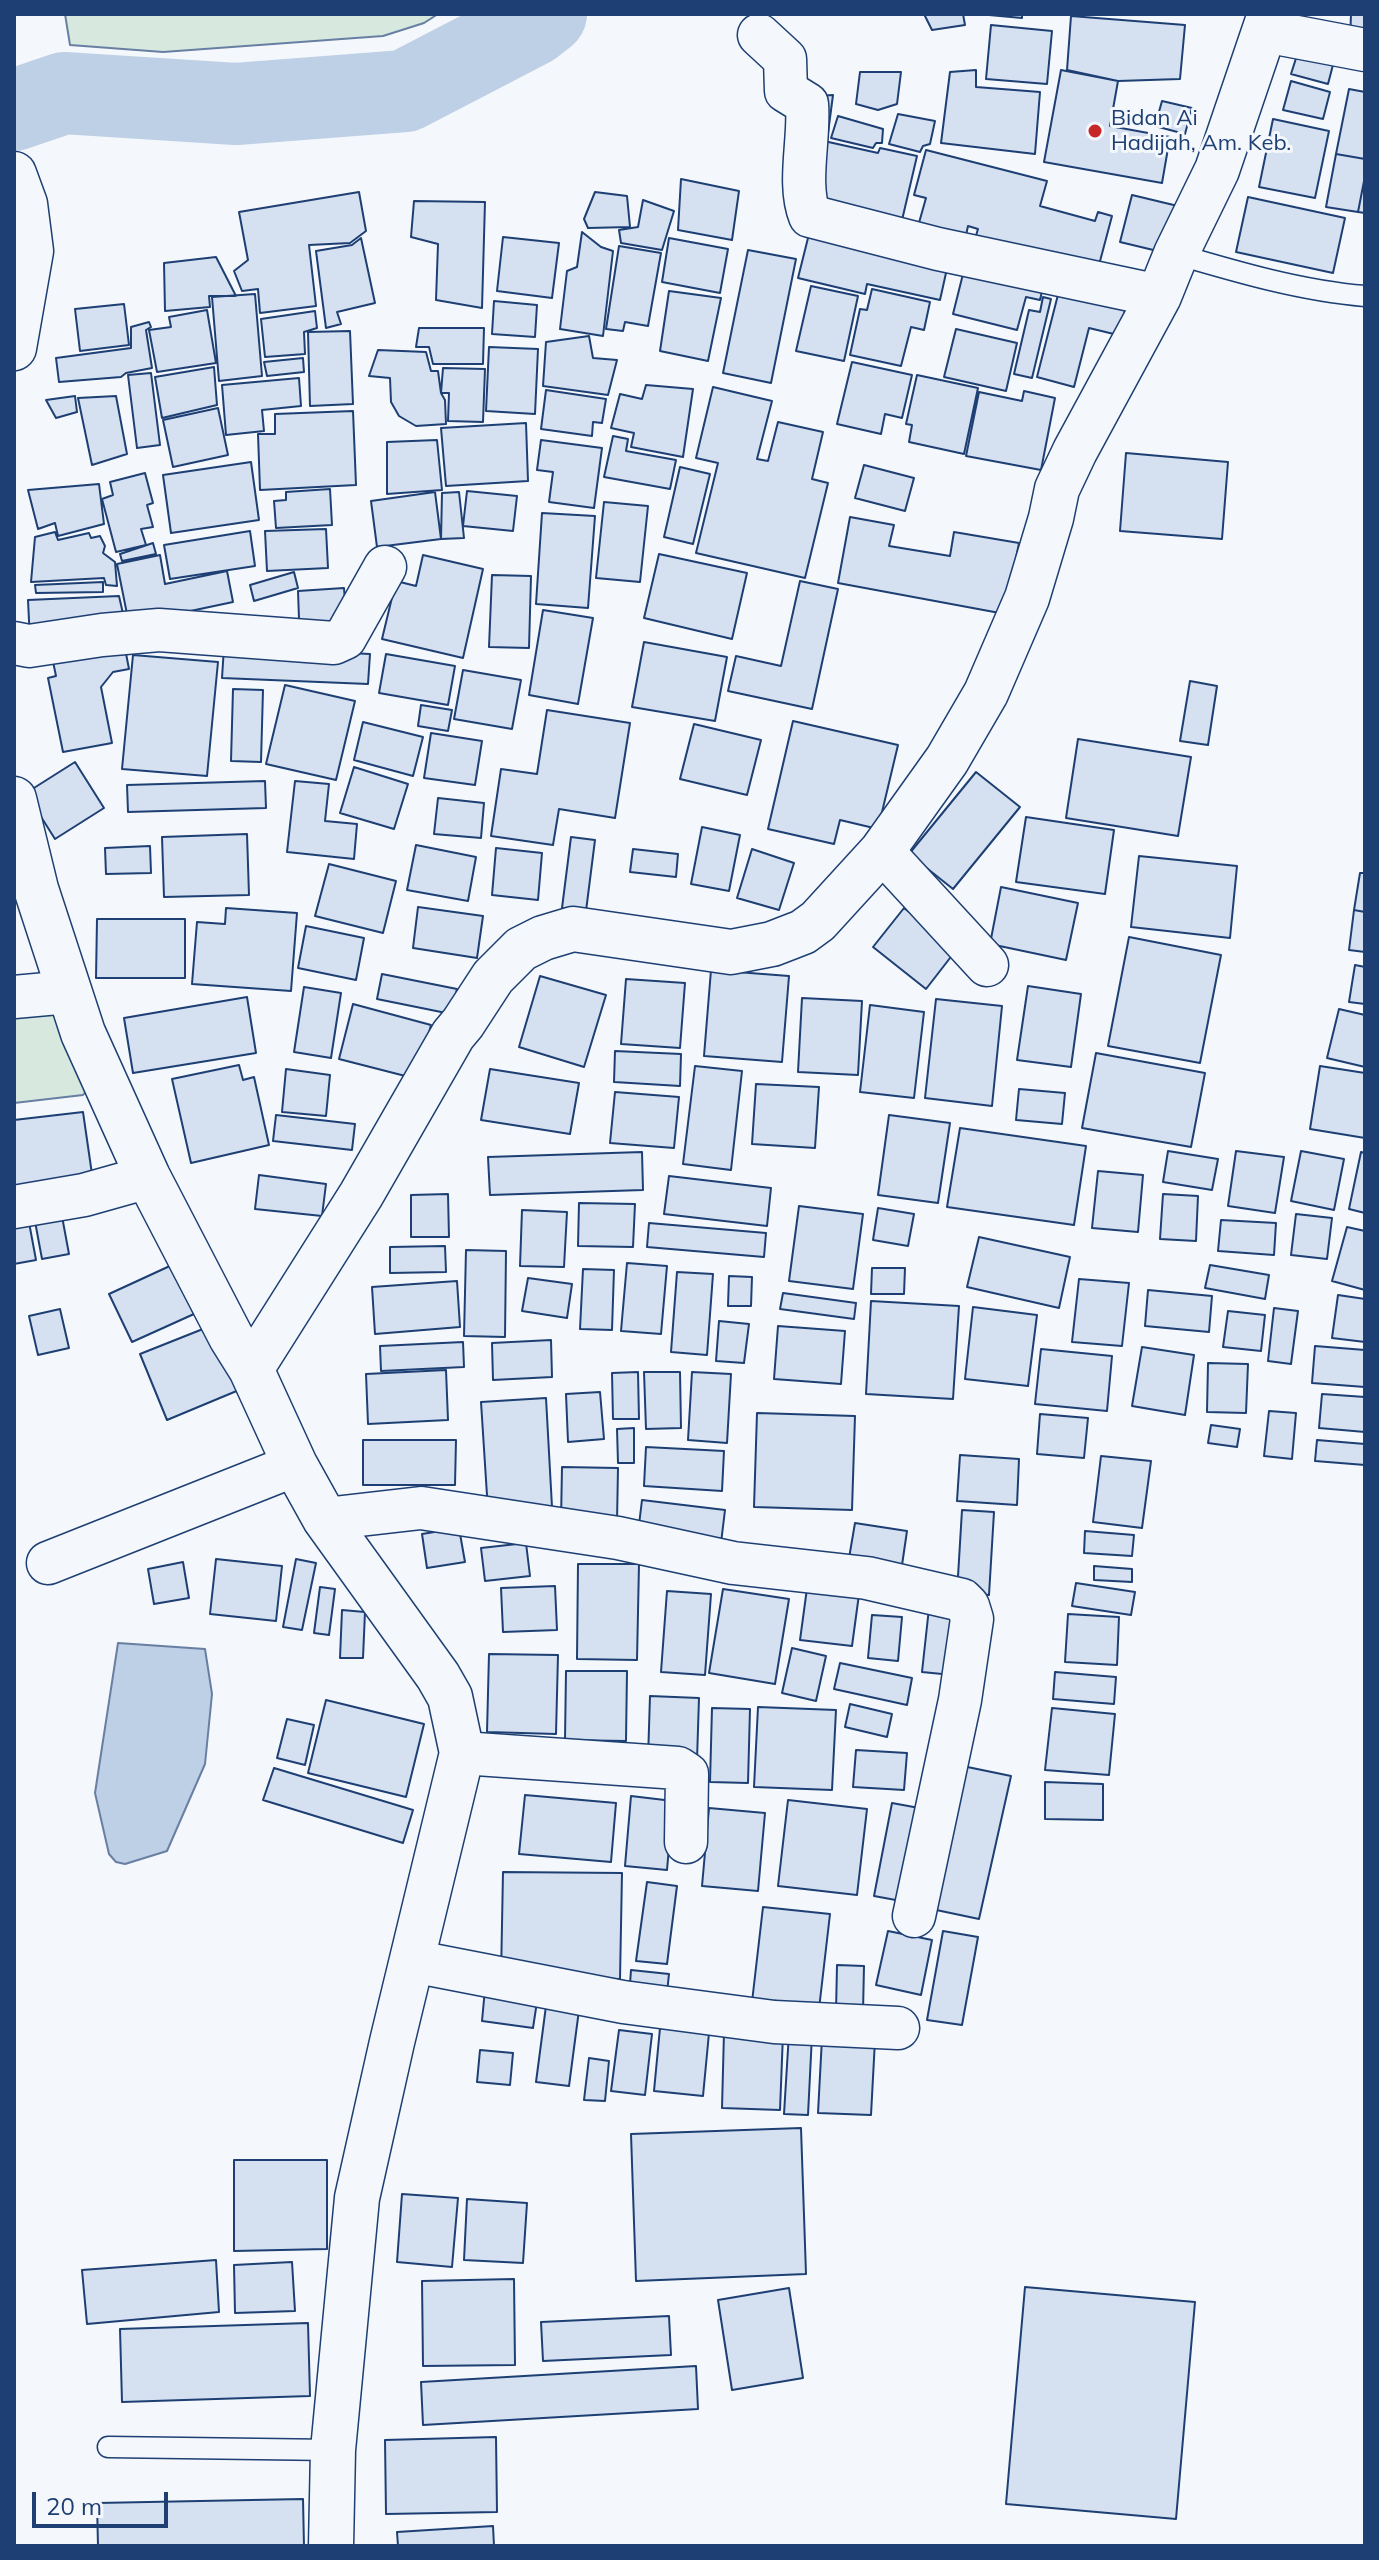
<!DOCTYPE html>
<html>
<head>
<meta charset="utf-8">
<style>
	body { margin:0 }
	#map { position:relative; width:1379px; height:2560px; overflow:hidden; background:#f4f7fb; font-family:Mulish,sans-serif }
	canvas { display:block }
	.frame { position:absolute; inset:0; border:16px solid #1d3f73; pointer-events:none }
	.scale { position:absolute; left:32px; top:2492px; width:136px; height:36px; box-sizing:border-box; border:4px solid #1d3f73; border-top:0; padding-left:10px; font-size:24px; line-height:28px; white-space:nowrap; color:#1d3f73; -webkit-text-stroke:6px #f4f7fb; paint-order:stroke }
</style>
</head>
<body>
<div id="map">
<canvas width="1379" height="2560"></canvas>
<div class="frame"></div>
<div class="scale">20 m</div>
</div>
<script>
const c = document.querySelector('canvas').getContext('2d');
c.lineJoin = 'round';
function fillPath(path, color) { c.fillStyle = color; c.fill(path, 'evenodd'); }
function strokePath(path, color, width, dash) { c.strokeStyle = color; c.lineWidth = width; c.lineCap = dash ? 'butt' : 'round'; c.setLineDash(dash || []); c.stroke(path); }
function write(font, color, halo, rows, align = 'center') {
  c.font = font + ' Mulish,sans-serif'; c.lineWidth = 6; c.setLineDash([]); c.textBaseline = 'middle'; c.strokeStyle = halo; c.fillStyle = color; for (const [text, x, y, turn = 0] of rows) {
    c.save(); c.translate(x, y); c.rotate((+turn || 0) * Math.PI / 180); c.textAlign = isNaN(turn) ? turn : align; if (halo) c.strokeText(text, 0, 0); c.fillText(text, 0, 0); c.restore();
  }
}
const green = new Path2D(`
	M65,14H438L424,23L383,36L163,52L70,45Z
	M57,1002L87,1090L83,1095L14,1103V1006Z`);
const water = new Path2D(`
	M118,1643L205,1649L212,1694L205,1764L167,1851L125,1864L116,1862L109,1854L95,1793Z`);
const river = new Path2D(`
	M14,110L64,93L236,104L405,91L532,25L546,14`);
const building = new Path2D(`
	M924,14H963L965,25L932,30Z
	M978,14H1022V18Z
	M1351,14H1365V41H1350Z
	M1071,16L1185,25L1180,79L1118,81L1067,70Z
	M991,25L1052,31L1047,84L986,79Z
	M1298,52L1334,61L1328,84L1291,74Z
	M976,70V87L1040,92L1035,154L941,143L950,72Z
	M1061,70L1118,81L1110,126L1170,137L1162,183L1044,162Z
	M860,72H901L897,104L878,110L856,104Z
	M1291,81L1330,92L1323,119L1283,110Z
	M1349,89L1365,92V159L1336,154Z
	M833,95L828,133L821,139L817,96Z
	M1162,101L1192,108L1185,134L1155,126Z
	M898,114L935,121L930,144L923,146L920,152L889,144Z
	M838,116L883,129L882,143H876L873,148L831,138Z
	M1273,119L1329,131L1315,198L1259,187Z
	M824,141L878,153L880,148L917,156L899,233L810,204Z
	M926,150L1047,181L1040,206L1095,221L1098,212L1112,216L1099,265L971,252L978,229L968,226L963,249L915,237L926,198L914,195Z
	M1336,154L1365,159V176L1358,212L1326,207Z
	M1365,176V213L1358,212Z
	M681,179L739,191L732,240L678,230Z
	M359,192L366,231L350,243L309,245L316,306L260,313L258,289L242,291L234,271L248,260L239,212Z
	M595,192L627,196L630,227L588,228L584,219Z
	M1132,195L1182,207L1170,254L1120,242Z
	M1248,197L1345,218L1333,273L1236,252Z
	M643,200L674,211L662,250L621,243L619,230L638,227Z
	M414,201L485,202L482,308L436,300L438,244L411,237Z
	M811,226L950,255L940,300L867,284L865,294L798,278Z
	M582,232L601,247L613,251L603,336L560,329L567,271L577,267Z
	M503,237L559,243L552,298L497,291Z
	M361,238L375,303L337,312L341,324L326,328L316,251L352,245Z
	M669,238L728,249L720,293L662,282Z
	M619,246L661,253L648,326L625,322L623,331L606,329Z
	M748,250L796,259L771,383L723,373Z
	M216,257L236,296H209L210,307L165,311L164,263Z
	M963,274L1045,278L1040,300L1026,297L1017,330L953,314Z
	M1062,279L1129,296L1118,335L1089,328L1074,387L1037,377Z
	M811,286L858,296L844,361L796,351Z
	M872,289L930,302L924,330L911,327L901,366L850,355L860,309L867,310Z
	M669,291L721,298L708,361L660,351Z
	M255,294L262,376L219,381L212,297Z
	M1043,297L1051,299L1032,378L1014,374L1029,310L1040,312Z
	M494,301L537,305L535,337L492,334Z
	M124,304L129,345L80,351L75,309Z
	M207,310L216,363L157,372L149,330L171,327L169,317Z
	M315,311L317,328L304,332L305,354L265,357L261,319Z
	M149,322L151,327L146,330L152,368L126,373L121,377L59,382L56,358L131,348V327Z
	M419,328H484L483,364H433L429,347H416Z
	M956,329L1017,343L1006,391L944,377Z
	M350,331L353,404L310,406L308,332Z
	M589,336L593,358L617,360L608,395L543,386L546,342Z
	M489,347L538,349L535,414L486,411Z
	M378,350L426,352L431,371H438L441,393L445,400L446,424L416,426L399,416L391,402L390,378L369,376Z
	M303,358L304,372L267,376L264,362Z
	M852,362L912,375L902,418L885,414L881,434L837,424Z
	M214,367L217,405L162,418L155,377Z
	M443,368L485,369L483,422L448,421L449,393H441Z
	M151,373L160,445L137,448L128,375Z
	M917,375L978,388L964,454L909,442L912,425L906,424Z
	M299,378L301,406L262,410L264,431L226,435L222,385Z
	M646,385L693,389L683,457L631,447L634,433L611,428L620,394L642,399Z
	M713,387L772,401L757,459L768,461L778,422L823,432L812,479L828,483L805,578L696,553L718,463L696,458Z
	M546,390L606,399L602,423L593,422L592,436L541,429Z
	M1024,391L1055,398L1041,470L966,456L979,392L1022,401Z
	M75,396L77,412L56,418L46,400Z
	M116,396L127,454L92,465L78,398Z
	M218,408L228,455L173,467L163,420Z
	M353,411L356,485L260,490L258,434H275V414Z
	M526,423L528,481L446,486L441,428Z
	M613,436L628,439L626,451L676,460L670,489L604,477Z
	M437,440L442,490L387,494V442Z
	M541,440L602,448L594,508L549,502L553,472L537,470Z
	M1126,453L1228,462L1222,539L1120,531Z
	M251,462L259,520L171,533L163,475Z
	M864,465L914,478L905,511L855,498Z
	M680,467L710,474L693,544L664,537Z
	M145,473L153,503L147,505L153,527L141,529L146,545L116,552L102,499L113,495L110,482Z
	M99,484L104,524L58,536L55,523L38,529L28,490Z
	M330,489L332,525L276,528L274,501L286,500V492Z
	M467,491L517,496L513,531L463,526Z
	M435,492L441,539L377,547L371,501Z
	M459,492L464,538L441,539L442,493Z
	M604,502L648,506L640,582L596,578Z
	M542,513L595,516L588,608L536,604Z
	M850,517L894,525L889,546L950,556L954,532L1019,543L1005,614L838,583Z
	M326,529L328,568L267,571L265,531Z
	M250,531L255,566L170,579L164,545Z
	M55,532L58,540L89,533L91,538L100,536L105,546L103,553L115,562L117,586L106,585L104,578L31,582L35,537Z
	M153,543L156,554L122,561L120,554Z
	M659,554L747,573L732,639L644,618Z
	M160,555L165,584L227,571L233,602L129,624L117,564Z
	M423,555L483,569L463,658L382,639L396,581L416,586Z
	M294,572L298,588L254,601L250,585Z
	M492,575L531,576L529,648L489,647Z
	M800,581L838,589L812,709L728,691L736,656L781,666Z
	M103,582V592L36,593L35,585Z
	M344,588L346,615L333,616L334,633L291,620L299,619L298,591Z
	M119,596L124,618L30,641L28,600Z
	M543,610L593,618L578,704L529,695Z
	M123,638L129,669L113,672L101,687L112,743L63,752L48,678L56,676L51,652Z
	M644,642L727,657L715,721L632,707Z
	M224,647L370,654L368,684L222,678Z
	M386,654L455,666L448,705L379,693Z
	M133,655L218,662L207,776L122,769Z
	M463,670L521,680L512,729L454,719Z
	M1190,681L1217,686L1208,745L1180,741Z
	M285,685L355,701L336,780L266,764Z
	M233,689L263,690L261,762L231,761Z
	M421,705L452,710L448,731L418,726Z
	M547,710L630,723L615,818L559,809L553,845L491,836L501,769L537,774Z
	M793,721L898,745L878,829L840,820L834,844L768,829Z
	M363,722L423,737L413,776L354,760Z
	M694,724L761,740L747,795L680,779Z
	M431,733L482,741L475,785L424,778Z
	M1078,739L1191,757L1178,836L1066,818Z
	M75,762L104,808L55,839L26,793Z
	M354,767L408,784L394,829L340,813Z
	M976,772L1020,807L953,889L909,854Z
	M265,781L266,808L128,812L127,785Z
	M295,781L329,784L325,821L357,824L354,859L287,852Z
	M438,798L484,803L481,838L434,834Z
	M1026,817L1114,830L1105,894L1016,882Z
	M702,827L740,835L729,891L691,884Z
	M247,834L249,895L164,897L162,837Z
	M571,837L595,840L586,911L562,908Z
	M416,845L476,857L468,901L407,890Z
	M150,846L151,873L106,874L105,848Z
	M496,848L542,853L538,900L492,895Z
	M633,849L678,854L676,877L630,872Z
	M752,849L794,863L779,910L737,898Z
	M1139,856L1237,866L1230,938L1131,927Z
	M329,864L396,881L383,933L315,916Z
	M1360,873H1365V912L1354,910Z
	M1001,887L1078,903L1066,960L990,944Z
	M418,907L483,916L477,958L413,948Z
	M226,908L297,913L291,991L192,984L197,922L225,924Z
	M904,908L957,949L926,989L873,947Z
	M1354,910L1365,912V952L1349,950Z
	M97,919H185V978H96Z
	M306,926L364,938L356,980L298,968Z
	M1129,937L1221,955L1200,1063L1108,1046Z
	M1355,965L1365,967V1004L1349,1002Z
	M711,970L789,976L782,1062L704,1056Z
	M382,974L457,989L451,1014L377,999Z
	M540,976L606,995L584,1067L519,1047Z
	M626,979L685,983L680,1048L621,1044Z
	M1028,986L1081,994L1071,1067L1017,1060Z
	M304,987L341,993L331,1058L294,1052Z
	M247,997L256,1053L133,1073L124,1018Z
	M802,998L862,1001L858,1075L798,1072Z
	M936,999L1002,1006L992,1106L925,1098Z
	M353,1004L431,1025L417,1079L339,1059Z
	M870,1005L924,1012L914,1098L860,1092Z
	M1339,1009L1365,1015V1067L1327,1058Z
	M615,1051L681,1054L680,1086L614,1082Z
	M1096,1053L1205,1073L1191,1147L1082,1128Z
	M239,1065L243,1080L254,1077L269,1145L191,1163L172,1079Z
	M695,1066L742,1071L731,1170L683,1164Z
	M1320,1066L1365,1073V1138L1310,1129Z
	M286,1069L330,1075L326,1116L282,1112Z
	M490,1069L579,1083L570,1134L481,1120Z
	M756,1084L819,1087L815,1148L752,1144Z
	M1019,1089L1065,1093L1062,1124L1016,1120Z
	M615,1092L679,1097L674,1148L610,1143Z
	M83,1112L94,1188L17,1199L14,1176V1120Z
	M276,1115L355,1124L352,1150L273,1141Z
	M889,1115L950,1123L938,1203L878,1195Z
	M960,1128L1086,1146L1074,1225L947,1207Z
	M1168,1151L1218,1159L1212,1190L1163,1182Z
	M1236,1151L1284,1157L1275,1213L1228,1206Z
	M1301,1151L1344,1159L1334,1210L1291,1201Z
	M642,1152L643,1190L490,1195L488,1157Z
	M1361,1152L1365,1153V1213L1349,1209Z
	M1098,1171L1143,1175L1138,1232L1092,1228Z
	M259,1175L326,1184L322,1216L255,1209Z
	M669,1176L771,1188L767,1226L664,1214Z
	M448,1194L449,1237H411V1195Z
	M1163,1194L1198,1196L1196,1241L1160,1239Z
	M579,1203L635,1204L633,1247L578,1246Z
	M799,1206L863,1214L853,1289L789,1281Z
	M878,1208L914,1214L908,1246L873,1240Z
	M522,1210L567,1212L564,1267L520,1266Z
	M61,1211L69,1254L42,1259L34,1216Z
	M1296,1214L1332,1218L1327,1259L1291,1255Z
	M28,1217L36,1260L14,1264V1219Z
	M1221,1220L1276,1223L1274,1255L1218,1251Z
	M649,1223L766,1233L764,1257L647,1247Z
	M1347,1227L1365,1231V1290L1332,1281Z
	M979,1237L1070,1257L1059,1308L967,1287Z
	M445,1246L446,1272L390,1273V1247Z
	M466,1250L506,1251L505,1337L464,1336Z
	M627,1263L667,1266L661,1334L621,1331Z
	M172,1265L194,1314L132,1342L109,1294Z
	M1210,1265L1269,1275L1265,1299L1205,1288Z
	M872,1268H905L904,1294H871Z
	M583,1269L614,1270L612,1330L580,1329Z
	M677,1272L713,1274L707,1355L671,1352Z
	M729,1276L752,1277L751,1306H728Z
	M528,1278L572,1284L567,1318L522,1311Z
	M1079,1279L1129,1283L1122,1346L1072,1342Z
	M457,1281L460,1327L375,1334L372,1287Z
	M1148,1290L1212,1296L1209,1332L1145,1326Z
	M783,1293L856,1303L854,1319L780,1309Z
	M1338,1295L1365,1299V1342L1332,1338Z
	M871,1301L959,1306L953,1399L866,1394Z
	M973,1307L1037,1315L1028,1386L965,1379Z
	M1274,1308L1298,1311L1291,1364L1268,1361Z
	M60,1309L69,1348L38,1355L29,1316Z
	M1228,1311L1265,1315L1261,1351L1223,1347Z
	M719,1321L749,1324L744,1363L716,1361Z
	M213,1325L239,1390L167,1420L140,1354Z
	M778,1326L845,1331L841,1384L774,1379Z
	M551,1340L552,1377L493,1380L492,1343Z
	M463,1342L464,1367L381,1371L380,1346Z
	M1315,1346L1365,1350V1387L1312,1383Z
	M1142,1347L1194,1355L1185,1415L1132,1406Z
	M1041,1349L1112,1356L1107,1411L1035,1404Z
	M1208,1363L1248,1364L1246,1413L1207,1412Z
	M446,1370L448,1420L368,1424L366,1374Z
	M638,1372L639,1419H613L612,1373Z
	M644,1372H680L681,1428L646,1429Z
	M692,1372L731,1374L727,1443L688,1440Z
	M600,1392L604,1439L568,1442L566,1394Z
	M1322,1394L1365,1397V1432L1319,1428Z
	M546,1398L552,1507L488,1511L481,1402Z
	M1269,1411L1296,1413L1292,1459L1264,1456Z
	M757,1413L855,1416L852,1510L754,1507Z
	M1040,1414L1088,1418L1084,1458L1037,1454Z
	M1211,1425L1240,1429L1237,1447L1208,1443Z
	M634,1428V1463H618L617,1429Z
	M363,1440H456L455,1485H363Z
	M1317,1440L1365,1444V1465L1315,1461Z
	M646,1447L724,1451L722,1491L644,1486Z
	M960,1455L1019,1459L1017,1505L957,1501Z
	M1101,1456L1151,1461L1142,1528L1093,1522Z
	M562,1467L618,1468L617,1522L561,1521Z
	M642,1500L725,1510L721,1543L638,1533Z
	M962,1510L994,1512L989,1595L957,1593Z
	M855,1523L907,1531L901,1572L848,1564Z
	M459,1528L465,1562L427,1568L422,1534Z
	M1085,1531L1134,1535L1132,1556L1084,1553Z
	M526,1543L530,1576L485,1581L481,1548Z
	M216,1559L282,1566L276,1621L210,1614Z
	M296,1559L316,1563L302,1630L283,1627Z
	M183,1562L189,1598L154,1604L148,1569Z
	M578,1564H639L637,1660L577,1659Z
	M1094,1566L1132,1569V1582L1094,1580Z
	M808,1581L860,1587L852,1646L800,1640Z
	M1076,1583L1135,1592L1131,1615L1072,1606Z
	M555,1586L557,1630L503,1632L501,1588Z
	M320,1587L335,1589L329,1635L314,1633Z
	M723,1589L789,1599L775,1684L709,1673Z
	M667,1591L711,1594L705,1675L661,1672Z
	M929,1608L958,1611L952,1675L922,1672Z
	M342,1610L365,1612L363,1658H340Z
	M1068,1614L1119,1617L1117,1665L1065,1662Z
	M872,1615L902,1617L898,1661L868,1658Z
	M792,1648L826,1656L816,1701L782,1693Z
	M489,1654L558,1655L556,1734L487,1732Z
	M840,1663L912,1678L907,1705L834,1689Z
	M566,1671H627L626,1741L565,1740Z
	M1055,1672L1116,1677L1114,1704L1053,1699Z
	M650,1696L699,1698L697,1760L648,1759Z
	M326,1700L424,1724L406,1797L308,1773Z
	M850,1704L892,1714L887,1737L845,1727Z
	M758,1707L836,1710L832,1790L754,1787Z
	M712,1708L750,1709L748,1783L710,1782Z
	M1052,1708L1115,1714L1109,1775L1045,1770Z
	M287,1719L314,1725L305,1765L277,1758Z
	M856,1750L907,1753L904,1790L853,1787Z
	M953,1764L1011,1776L979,1919L922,1907Z
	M274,1768L413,1810L403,1843L263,1800Z
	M1045,1782L1103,1784V1820L1045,1819Z
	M525,1795L616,1803L611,1862L519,1854Z
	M631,1796L673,1801L667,1870L625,1866Z
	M788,1800L867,1809L857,1895L778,1886Z
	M892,1803L930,1810L912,1903L874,1896Z
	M709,1808L765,1813L758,1891L702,1886Z
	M503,1872L622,1873L620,1979L501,1977Z
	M647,1882L677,1886L667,1964L636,1961Z
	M763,1907L830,1914L819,2009L752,2002Z
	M888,1931L932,1940L921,1995L876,1985Z
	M943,1931L978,1937L962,2025L927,2020Z
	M837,1965L864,1966L863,2012H836Z
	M631,1970L669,1974L666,2002L629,1998Z
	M485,1989L538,1995L533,2028L482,2021Z
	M546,2006L579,2010L569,2086L536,2082Z
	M660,2028L709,2033L703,2096L654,2091Z
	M619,2030L652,2034L645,2095L611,2091Z
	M724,2032L783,2034L780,2110L722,2108Z
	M789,2033L812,2035L808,2115L784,2114Z
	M822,2038L875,2040L871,2115L818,2113Z
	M480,2050L513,2053L510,2085L477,2082Z
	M589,2058L609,2061L605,2101L584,2100Z
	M801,2128L806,2274L636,2281L631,2134Z
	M234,2160H327V2249L234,2251Z
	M402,2194L458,2198L452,2267L397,2262Z
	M467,2199L527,2203L523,2263L464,2260Z
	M216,2260L219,2312L87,2324L82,2270Z
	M292,2262L295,2311L235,2313L234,2265Z
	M514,2279L515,2365L423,2366L422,2281Z
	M1025,2287L1195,2302L1176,2519L1006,2504Z
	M789,2288L803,2378L732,2390L718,2300Z
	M669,2316L671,2355L543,2361L541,2322Z
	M308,2323L310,2396L122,2402L120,2329Z
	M696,2366L698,2409L423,2425L421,2382Z
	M496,2437L497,2512L386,2514L385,2440Z
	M303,2499L304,2546H98L97,2503Z
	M493,2526L494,2546H398L397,2532Z`);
const lane = new Path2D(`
	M1176,254C1237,272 1302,291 1365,296
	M108,2447L333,2450`);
const street = new Path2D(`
	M1265,31L1365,50
	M759,35L785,59L786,91L807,104C810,139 797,184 810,216L938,249L1159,296
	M14,643L29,646L102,635L159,630L334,643L345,638L385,567
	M882,851L987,965
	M14,997L69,992
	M14,1207L84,1195L148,1177
	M325,1519L421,1508L618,1538L733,1563L867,1578L962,1600L968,1606L972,1619L960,1700L914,1916
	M48,1563L295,1465
	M462,1753L678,1768L687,1774L686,1842
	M412,1961L623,2002L774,2022L898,2028`);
const secondary = new Path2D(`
	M14,174L25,204L31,251L14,348
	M14,799L36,889L83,1033L148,1177L231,1337L251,1369L295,1465L325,1519L438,1676L450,1697L462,1753L392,2042L357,2198L333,2450L331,2546
	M251,1369L361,1195L453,1035L463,1023L493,977L521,949L543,938L573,929L731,952L772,944L803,932L818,921L882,851L947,760L986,693L1027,598L1051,518L1057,489L1075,451L1159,296L1176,254L1217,170L1270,14`);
const markers = [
	[1095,131,8,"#c62828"]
];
const poiNames = [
	["Bidan Ai",1111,118],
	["Hadijah, Am. Keb.",1111,143]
];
fillPath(green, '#d7e8df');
strokePath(green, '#687fa3', 2);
fillPath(water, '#bed0e5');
strokePath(water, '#687fa3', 2);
strokePath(river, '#bed0e5', 82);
fillPath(building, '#d5e0f0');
strokePath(building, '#1d3f73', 2);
strokePath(lane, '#1d3f73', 23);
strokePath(street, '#1d3f73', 45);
strokePath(secondary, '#1d3f73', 47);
strokePath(lane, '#f4f7fb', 20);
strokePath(street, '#f4f7fb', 42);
strokePath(secondary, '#f4f7fb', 44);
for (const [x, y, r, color] of markers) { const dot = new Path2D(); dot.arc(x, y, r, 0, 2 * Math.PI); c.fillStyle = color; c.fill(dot); strokePath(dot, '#f4f7fb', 3); }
write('22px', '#1d3f73', '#f4f7fb', poiNames, 'left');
</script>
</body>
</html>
